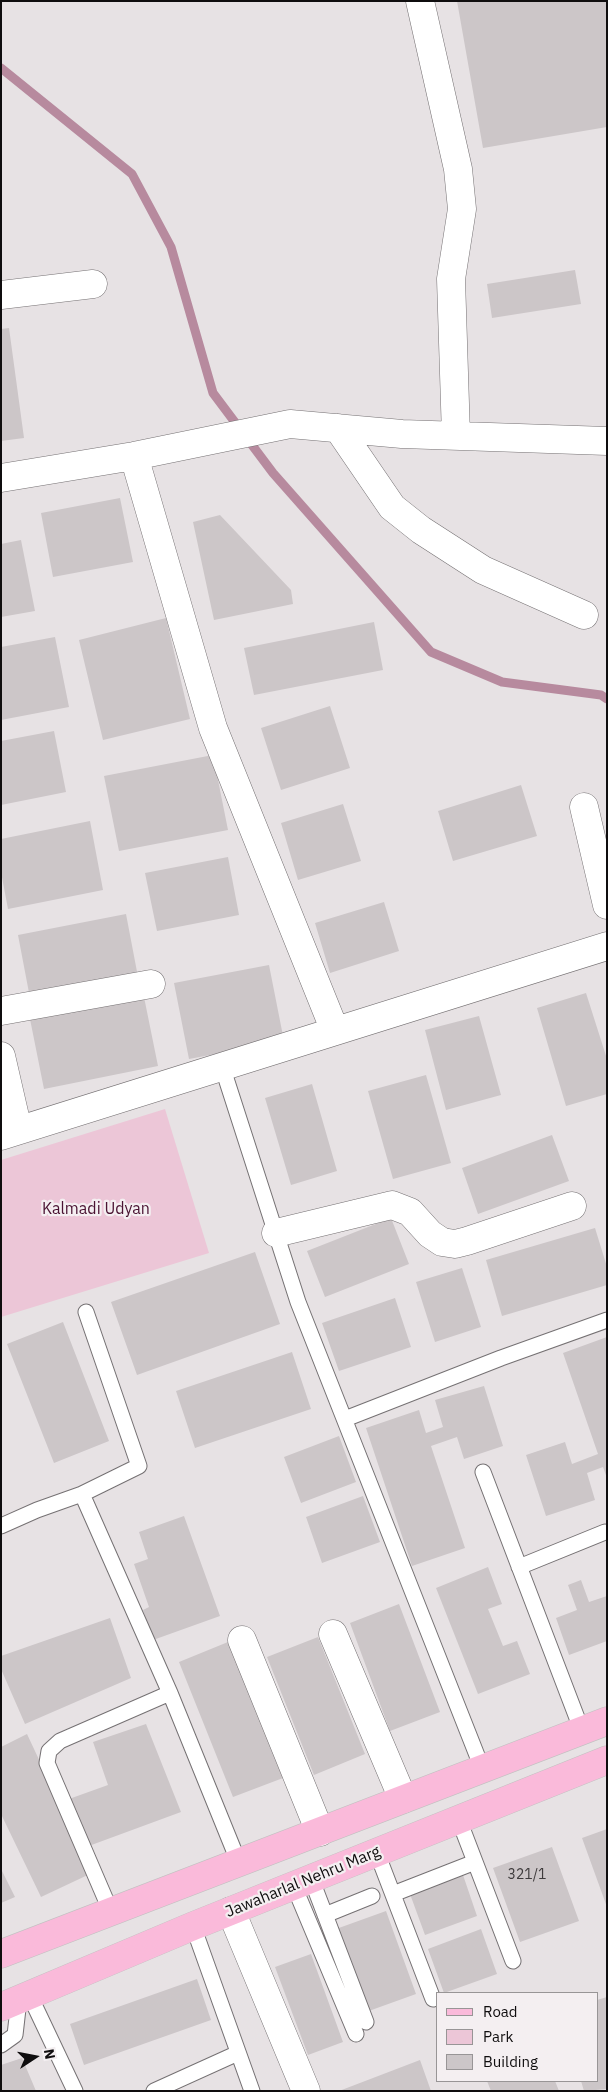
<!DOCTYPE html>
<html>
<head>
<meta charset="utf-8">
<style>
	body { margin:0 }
	#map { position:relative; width:608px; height:2092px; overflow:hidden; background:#e7e2e4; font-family:"IBM Plex Sans",sans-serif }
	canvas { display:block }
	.frame { position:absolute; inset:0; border:2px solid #0f0d0e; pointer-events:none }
	.legend { position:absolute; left:436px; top:1992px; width:162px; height:90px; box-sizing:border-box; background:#f4eff1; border:1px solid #989596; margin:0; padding:6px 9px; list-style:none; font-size:15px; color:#0f0d0e }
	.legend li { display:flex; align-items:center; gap:10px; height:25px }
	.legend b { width:25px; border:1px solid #989596 }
	.north { position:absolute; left:10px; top:2032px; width:50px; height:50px; -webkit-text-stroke:4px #f4eff1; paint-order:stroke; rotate:79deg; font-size:14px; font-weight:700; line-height:20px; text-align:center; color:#0f0d0e }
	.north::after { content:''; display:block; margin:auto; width:18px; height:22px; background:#0f0d0e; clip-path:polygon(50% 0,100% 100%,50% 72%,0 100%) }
</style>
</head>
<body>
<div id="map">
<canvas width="608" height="2092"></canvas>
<div class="frame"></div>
<ul class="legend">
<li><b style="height:6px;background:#fabada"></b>Road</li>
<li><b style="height:14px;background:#ecc6d7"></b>Park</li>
<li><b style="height:14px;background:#ccc6c8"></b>Building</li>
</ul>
<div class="north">N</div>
</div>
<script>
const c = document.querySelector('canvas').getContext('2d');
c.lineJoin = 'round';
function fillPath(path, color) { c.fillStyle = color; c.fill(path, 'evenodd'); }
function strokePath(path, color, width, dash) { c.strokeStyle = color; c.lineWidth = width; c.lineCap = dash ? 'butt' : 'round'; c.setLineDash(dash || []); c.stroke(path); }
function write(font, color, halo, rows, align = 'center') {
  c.font = font + ' "IBM Plex Sans",sans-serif'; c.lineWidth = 4.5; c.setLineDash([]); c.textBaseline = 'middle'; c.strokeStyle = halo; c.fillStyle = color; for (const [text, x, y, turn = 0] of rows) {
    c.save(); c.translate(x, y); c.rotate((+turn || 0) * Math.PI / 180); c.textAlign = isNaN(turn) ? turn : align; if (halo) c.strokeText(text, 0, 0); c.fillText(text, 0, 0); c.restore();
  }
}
const green = new Path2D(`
	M165,1109L209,1253L1,1317V1160Z`);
const stream = new Path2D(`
	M1,68L132,174L171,247L213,393L273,473L431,652L502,682L601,695L607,699`);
const building = new Path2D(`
	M457,1H607V127L483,148Z
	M575,270L581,304L492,318L487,284Z
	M9,328L24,438L1,441V329Z
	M120,498L133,562L53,577L41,513Z
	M220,515L291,590L293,604L214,620L193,522Z
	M21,540L35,611L1,617V544Z
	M166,618L190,719L103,740L79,640Z
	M374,622L383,670L254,695L244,648Z
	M55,637L69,707L1,720V647Z
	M330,706L350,768L281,790L261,728Z
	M54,731L66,792L1,805V741Z
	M213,755L228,830L119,851L104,776Z
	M521,785L537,836L453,861L438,811Z
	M343,804L361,861L298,880L281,823Z
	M90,821L103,890L8,909L1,872V839Z
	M228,857L239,915L157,931L145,873Z
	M384,902L399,951L330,973L315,923Z
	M126,914L138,977L30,998L18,935Z
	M269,965L284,1041L189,1059L174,983Z
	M586,993L607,1059V1094L566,1106L537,1008Z
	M144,997L158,1066L44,1089L30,1019Z
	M479,1016L501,1095L446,1110L425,1030Z
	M426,1075L451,1163L393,1179L368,1091Z
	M312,1084L337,1171L291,1185L265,1098Z
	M552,1135L569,1181L478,1214L462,1168Z
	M391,1218L409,1264L325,1297L307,1251Z
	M595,1228L607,1267V1285L502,1316L486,1260Z
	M255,1252L280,1324L137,1375L111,1302Z
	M462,1268L481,1327L435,1342L416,1282Z
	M395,1298L411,1347L339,1371L322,1323Z
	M63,1322L109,1441L54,1463L7,1344Z
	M607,1337V1478L603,1467L587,1473L595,1500L546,1516L526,1455L565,1442L572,1464L598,1454L563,1353Z
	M292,1352L311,1409L195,1448L176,1391Z
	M484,1386L503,1446L464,1459L457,1437L431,1446L465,1548L412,1566L366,1428L419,1410L426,1433L443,1427L435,1400Z
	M339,1436L356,1482L301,1503L284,1457Z
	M363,1496L380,1542L322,1563L306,1517Z
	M184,1516L220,1616L153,1640L143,1610L149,1607L134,1564L148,1559L139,1532Z
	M488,1567L502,1604L488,1609L503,1646L517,1641L530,1674L478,1694L436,1588Z
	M581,1580L589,1602L607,1596V1641L569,1655L556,1618L577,1610L568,1585Z
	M399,1604L440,1712L390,1731L350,1623Z
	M110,1618L131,1678L25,1724L1,1669V1656Z
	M318,1637L365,1754L314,1775L267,1657Z
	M228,1642L283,1778L233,1797L179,1662Z
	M146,1724L181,1812L86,1847L69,1799L108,1785L93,1742Z
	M27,1734L92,1873L41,1897L1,1814V1747Z
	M607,1829V1907L582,1838Z
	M552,1847L579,1921L520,1942L493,1868Z
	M1,1869L15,1897L1,1903Z
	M463,1875L477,1916L425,1935L410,1894Z
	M386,1911L416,1994L366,2012L336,1929Z
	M481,1929L497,1974L444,1993L428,1949Z
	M311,1954L343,2042L308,2055L275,1967Z
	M197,1979L211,2020L84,2065L70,2024Z
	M607,1997V2089L584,2091L581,2081H597V2000Z
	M22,2058L36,2091H1V2065Z
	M420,2060L431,2091H339Z
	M487,2081H555L559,2091H491Z`);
const lane = new Path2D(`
	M222,1066L298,1302L482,1768
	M345,1419L501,1358L607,1320
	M483,1472L582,1731
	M82,1494L139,1466L86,1312
	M1,1526L37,1510L82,1494L170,1693L239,1863
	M519,1567L605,1532
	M459,1820L513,1961
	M377,1853L433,1999
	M311,1878L366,2022
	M294,1886L356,2034
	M393,1894L475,1862
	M111,1912L47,1763L49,1751L60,1741L170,1693
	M325,1915L372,1896
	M193,1926L252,2091
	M30,1996L75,2091
	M1,2045L15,2035L19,2000
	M154,2091L238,2053`);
const street = new Path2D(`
	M420,1L458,169L462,209L451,279L456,436
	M1,295L93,284
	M338,428L392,507L421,530L483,570L584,615
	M134,456L213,728L335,1031
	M1,478L134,456L290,424L402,434L607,441
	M584,807L607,905
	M1,1011L151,984
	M1,1056L18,1130
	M1,1136L607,946
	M276,1233L392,1205L410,1212L430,1234L442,1242L455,1244L467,1241L572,1206
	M333,1634L403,1799
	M242,1640L320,1832
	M231,1911L306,2091`);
const primary = new Path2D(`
	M1,1954L607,1721
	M1,2007L193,1926L607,1760`);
const numberNames = [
	["321/1",527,1875]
];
const parkNames = [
	["Kalmadi Udyan",96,1209]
];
const streetNames = [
	["Jawaharlal Nehru Marg",303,1882,-22]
];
fillPath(green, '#ecc6d7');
strokePath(stream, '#b78a9e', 9);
fillPath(building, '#ccc6c8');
strokePath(lane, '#757173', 17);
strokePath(street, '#757173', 29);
strokePath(primary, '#c1c0c0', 29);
strokePath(lane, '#fff', 15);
strokePath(street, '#fff', 28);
strokePath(primary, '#fabada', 28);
write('14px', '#3e3b3c', null, numberNames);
write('16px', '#4a1332', '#f4eff1', parkNames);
write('16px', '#0f0d0e', '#f4eff1', streetNames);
</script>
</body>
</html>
